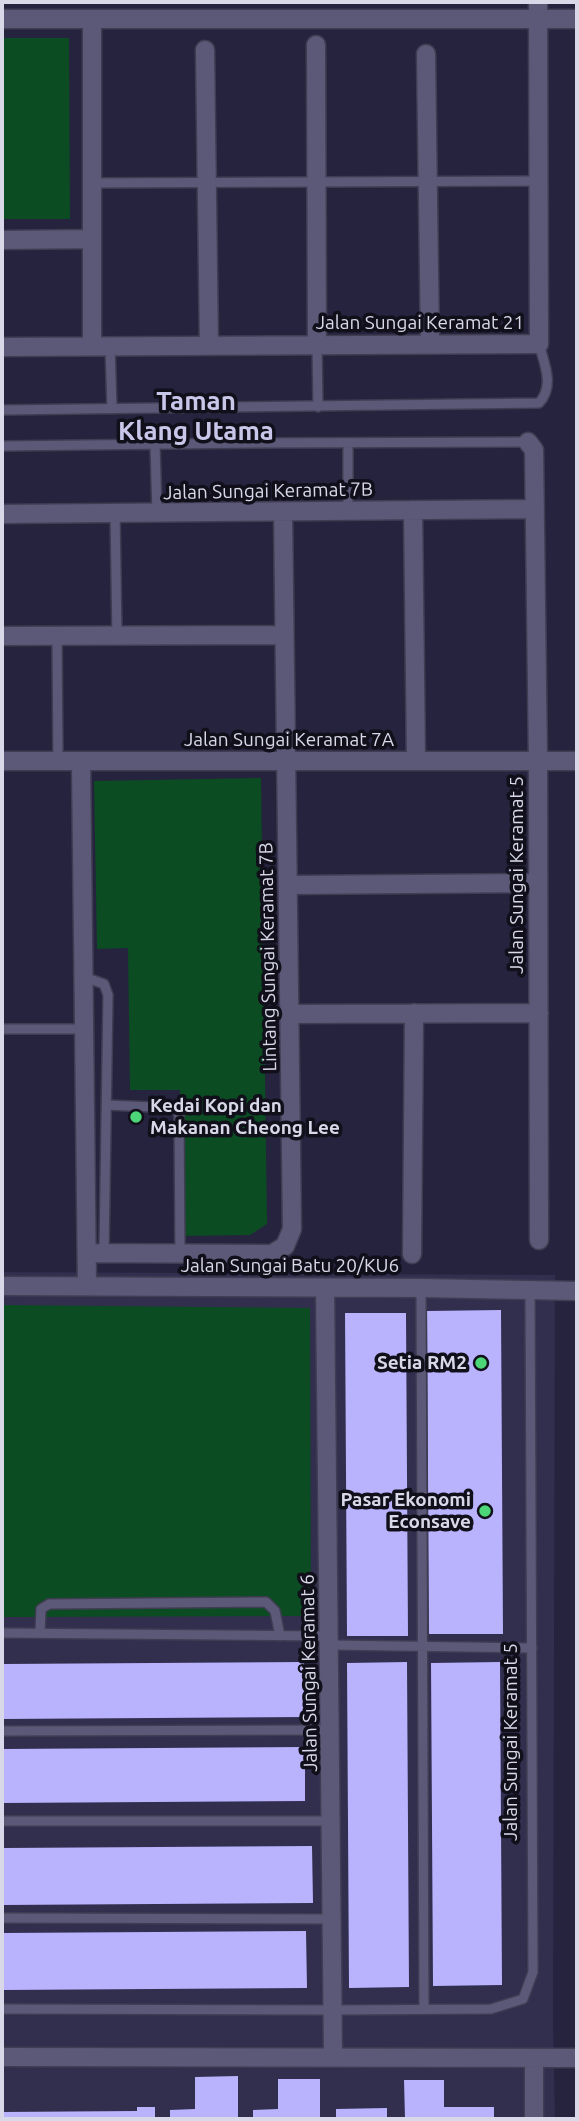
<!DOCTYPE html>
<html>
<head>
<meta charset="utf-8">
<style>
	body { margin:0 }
	#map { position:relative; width:579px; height:2121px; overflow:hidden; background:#26233e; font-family:Ubuntu,sans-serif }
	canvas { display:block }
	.frame { position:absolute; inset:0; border:4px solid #d8d8e9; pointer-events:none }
</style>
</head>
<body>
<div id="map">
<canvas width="579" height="2121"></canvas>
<div class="frame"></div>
</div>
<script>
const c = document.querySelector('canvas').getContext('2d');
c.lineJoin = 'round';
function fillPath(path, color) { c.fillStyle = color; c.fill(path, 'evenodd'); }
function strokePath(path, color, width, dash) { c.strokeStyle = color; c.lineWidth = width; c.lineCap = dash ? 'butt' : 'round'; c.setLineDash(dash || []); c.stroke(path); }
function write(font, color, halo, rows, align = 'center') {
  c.font = font + ' Ubuntu,sans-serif'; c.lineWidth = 7; c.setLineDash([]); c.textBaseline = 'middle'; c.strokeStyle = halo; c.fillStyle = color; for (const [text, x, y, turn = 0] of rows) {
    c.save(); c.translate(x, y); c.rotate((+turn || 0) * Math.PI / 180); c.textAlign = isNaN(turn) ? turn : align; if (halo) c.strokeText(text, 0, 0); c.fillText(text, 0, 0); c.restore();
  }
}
const built = new Path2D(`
	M2,1272L555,1275L553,2023L555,2119H2Z`);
const green = new Path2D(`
	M2,38H69L70,219H2Z
	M261,778L267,1224L250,1235L182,1236L180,1090H130L128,948L97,949L94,781Z
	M2,1305L310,1308L311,1616L2,1617Z`);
const building = new Path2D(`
	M501,1310L503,1634H429L427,1311Z
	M345,1313H406L408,1636H347Z
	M304,1662L305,1717L2,1719V1664Z
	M407,1662L409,1987L349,1988L347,1663Z
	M500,1662L502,1985L433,1986L431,1663Z
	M305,1747V1801L2,1803V1749Z
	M312,1846L313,1903L2,1905V1848Z
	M306,1931L307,1988L2,1990V1933Z
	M238,2076V2119H170V2110L195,2109V2077Z
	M278,2079H320V2119H253V2110L278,2109Z
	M404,2080H444V2107H494V2119H405Z
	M137,2107H155V2119H2V2112L137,2111Z
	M387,2108V2119H336V2109Z`);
const lane = new Path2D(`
	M92,183L539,181
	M317,345L318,407
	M110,346L112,409
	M2,410L539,403C555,386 544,363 539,344
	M155,444L157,513
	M2,446L255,443L528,442
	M348,511V443
	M115,513L117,636
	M57,636L58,761
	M84,977L104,984L108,995L104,1253
	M2,1029H84
	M107,1105L175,1108L179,1115L180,1254
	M421,1288L424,2009
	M2,1633L329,1636
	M40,1633L41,1609L49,1604L266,1602L275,1611L280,1636
	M330,1645L532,1648
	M2,1731L330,1730
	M2,1821H331
	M2,1918L332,1919
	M2,2009L333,2010L491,2009L523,1999L533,1972L530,1290`);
const street = new Path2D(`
	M2,19H577
	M92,19V346
	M316,45L317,345
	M205,50L209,346
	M426,54L430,344
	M2,240L92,239
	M2,347L539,344L538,2
	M528,442L534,450L538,761L539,1240
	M413,510L416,761
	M2,514L535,509
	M2,636L284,635
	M2,761H577
	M81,761L87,1286
	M288,885L538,883
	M289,1014L539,1013
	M87,1253L272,1254L285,1246L292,1229L283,512
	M412,1254L414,1013
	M2,1286L421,1288L577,1291
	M325,1288L333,2057
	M2,2057L577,2058
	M534,2058V2119`);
const markers = [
	[136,1117,7,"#4cd677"],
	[481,1363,7,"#4cd677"],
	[485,1511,7,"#4cd677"]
];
const streetNames = [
	["Jalan Sungai Keramat 21",420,323],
	["Jalan Sungai Keramat 7B",268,491,-1],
	["Jalan Sungai Keramat 7A",289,740],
	["Jalan Sungai Keramat 5",517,875,-90],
	["Lintang Sungai Keramat 7B",268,957,-91],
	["Jalan Sungai Batu 20/KU6",290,1266],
	["Jalan Sungai Keramat 6",309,1673,-91],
	["Jalan Sungai Keramat 5",511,1742,-90]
];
const poiNames = [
	["Kedai Kopi dan",150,1106,"left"],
	["Makanan Cheong Lee",150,1128,"left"],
	["Setia RM2",467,1363],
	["Pasar Ekonomi",471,1500],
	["Econsave",471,1522]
];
const districtNames = [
	["Taman",196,401],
	["Klang Utama",196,431]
];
fillPath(built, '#312e4e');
fillPath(green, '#0b4c22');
fillPath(building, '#b9b3fe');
strokePath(lane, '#403d53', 12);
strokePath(street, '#403d53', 21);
strokePath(lane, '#5b5977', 9);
strokePath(street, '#5b5977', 18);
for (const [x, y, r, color] of markers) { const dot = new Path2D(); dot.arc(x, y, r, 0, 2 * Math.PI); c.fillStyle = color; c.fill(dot); strokePath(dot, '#100f1a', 2.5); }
write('19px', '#d8d8e9', '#100f1a', streetNames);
write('bold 19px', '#d8d8e9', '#100f1a', poiNames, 'right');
write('bold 26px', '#c8c6e9', '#100f1a', districtNames);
</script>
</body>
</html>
